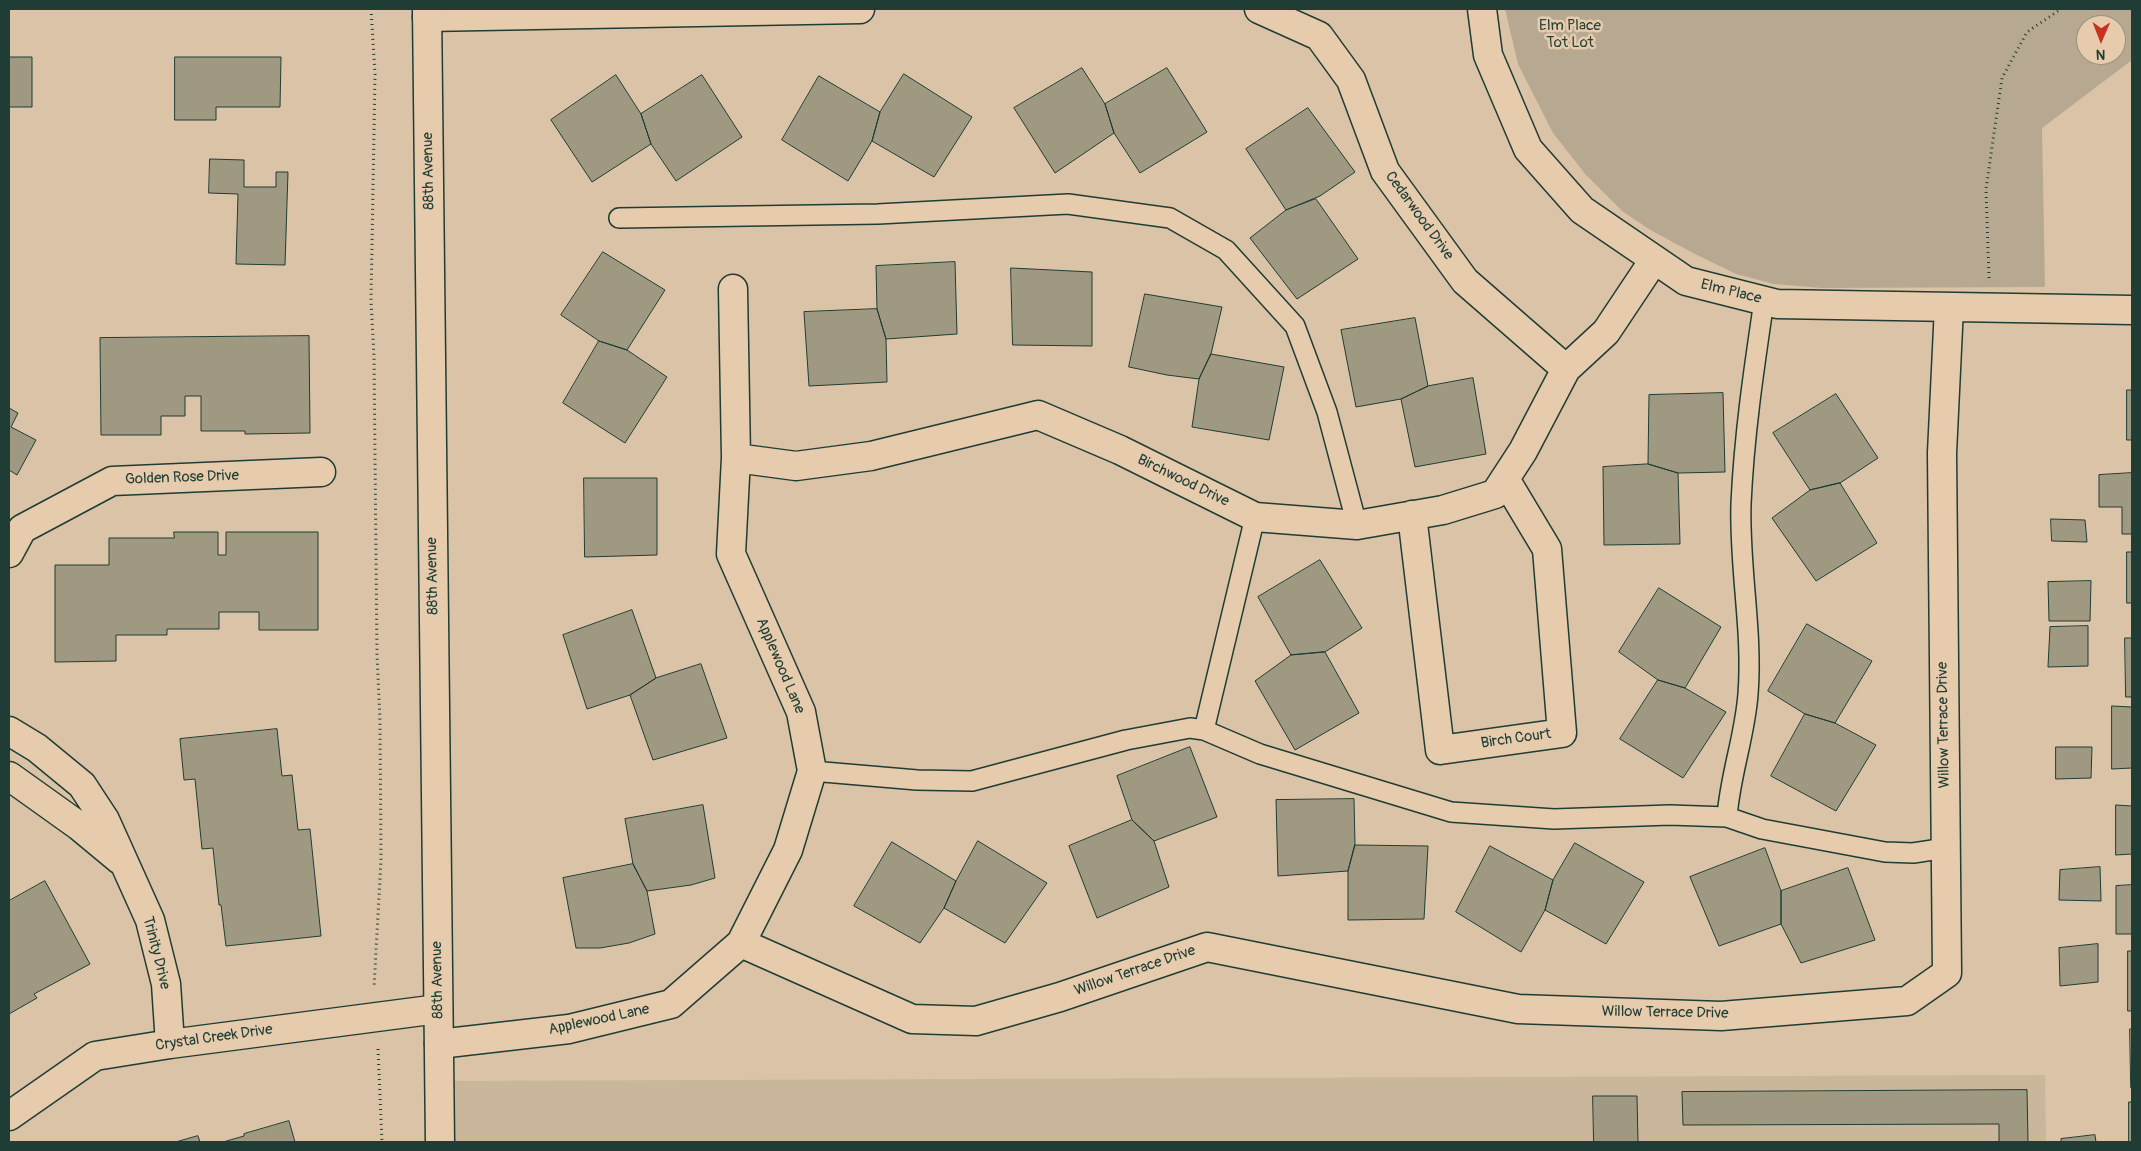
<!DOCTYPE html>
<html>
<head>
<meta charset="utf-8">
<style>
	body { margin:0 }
	#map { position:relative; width:2141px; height:1151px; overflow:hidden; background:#dac3a6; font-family:Pangolin,sans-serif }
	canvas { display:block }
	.frame { position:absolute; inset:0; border:10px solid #1f3d34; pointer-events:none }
	.north { position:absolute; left:2076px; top:15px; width:50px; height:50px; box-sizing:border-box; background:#e6cbad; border:1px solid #96927d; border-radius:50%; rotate:181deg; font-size:14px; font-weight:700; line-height:20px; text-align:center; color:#1f3d34 }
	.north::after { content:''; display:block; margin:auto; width:18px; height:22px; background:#c8321e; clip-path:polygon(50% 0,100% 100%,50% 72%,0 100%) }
</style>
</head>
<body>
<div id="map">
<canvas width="2141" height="1151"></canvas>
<div class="frame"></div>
<div class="north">N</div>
</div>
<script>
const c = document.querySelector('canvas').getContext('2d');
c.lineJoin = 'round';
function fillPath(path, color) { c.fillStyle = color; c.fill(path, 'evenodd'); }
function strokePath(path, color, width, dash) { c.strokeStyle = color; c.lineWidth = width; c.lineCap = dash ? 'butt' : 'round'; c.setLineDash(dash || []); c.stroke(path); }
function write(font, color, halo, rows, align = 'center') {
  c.font = font + ' Pangolin,sans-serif'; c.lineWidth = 5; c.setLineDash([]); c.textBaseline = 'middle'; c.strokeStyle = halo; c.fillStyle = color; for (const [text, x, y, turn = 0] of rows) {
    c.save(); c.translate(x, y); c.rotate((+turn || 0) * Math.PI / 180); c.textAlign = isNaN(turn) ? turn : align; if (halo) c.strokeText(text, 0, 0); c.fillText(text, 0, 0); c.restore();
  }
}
const built = new Path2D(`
	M2045,1075L2046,1142H449L448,1081Z`);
const green = new Path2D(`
	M1505,9H2132V60L2042,128L2045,287L1821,288L1774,284L1736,274L1697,255L1652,231L1622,211L1586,175L1553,133L1518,64ZM2086,25H2116V55H2086Z`);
const building = new Path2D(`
	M9,57H32V107H9Z
	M175,57H281L280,107H216V120H175Z
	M1082,68L1105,104L1114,133L1055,173L1014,108Z
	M1167,68L1207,132L1140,173L1114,133L1105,104Z
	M904,74L972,117L934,177L872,141L880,112Z
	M616,75L641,114L651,144L592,182L551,120Z
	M702,75L742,137L676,181L651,144L641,114Z
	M819,76L880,112L872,141L848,181L782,140Z
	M1308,108L1355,172L1320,196L1286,210L1246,149Z
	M210,159L244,160V187H276V172H288L285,265L236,264L238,194L209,193Z
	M1316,199L1358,259L1297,299L1250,238L1286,210Z
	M603,252L665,290L627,350L599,341L561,315Z
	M955,262L957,334L886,339L877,309L876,266Z
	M1011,268L1092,272V346L1013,345Z
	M1145,294L1222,307L1211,354L1199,379L1167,375L1129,367Z
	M877,309L886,339L887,382L809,386L804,312Z
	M1415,318L1428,386L1401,399L1356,407L1341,330Z
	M309,336L310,433L245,434V431H201V396H185V416H161V435H101L100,338Z
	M599,341L627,350L667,377L625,443L563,403Z
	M1211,354L1284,367L1269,440L1192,427L1199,379Z
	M1473,378L1486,454L1415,467L1401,399L1428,386Z
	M2127,390H2132V440H2127Z
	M1723,393L1725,472L1678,473L1648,464L1649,395Z
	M1836,394L1878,458L1840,483L1810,490L1773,433Z
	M9,408L18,413L11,427L36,440L17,475L9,470Z
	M1648,464L1678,473L1680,544L1604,545L1603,467Z
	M2132,473V534H2122V507H2099V475Z
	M584,478H657V555L585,557Z
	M1840,483L1877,543L1816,581L1772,518L1810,490Z
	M2051,519L2085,520L2087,542L2052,541Z
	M174,532H218V555H226V532H318V630H259V612H219V629H167V635H116V661L55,662V565H109V538H174Z
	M2127,552H2132V603H2127Z
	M1320,560L1362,628L1325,652L1291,655L1258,597Z
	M2091,581L2090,621H2049L2048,582Z
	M1659,588L1721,627L1685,688L1658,680L1619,652Z
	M632,610L656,678L630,695L587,709L563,635Z
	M1807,624L1872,661L1835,723L1805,714L1768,691Z
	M2088,626V666L2048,667L2050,627Z
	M2125,638H2132V697H2126Z
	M1325,652L1359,713L1295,750L1255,681L1291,655Z
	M701,664L727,738L653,760L630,695L656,678Z
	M1658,680L1685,688L1726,712L1683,778L1620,739Z
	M2112,706L2132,707V768L2112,769Z
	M1805,714L1835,723L1876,745L1836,811L1771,776Z
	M277,729L282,776L292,775L298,830L310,829L321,936L226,946L221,905H219L213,848L202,849L195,779L184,780L180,739Z
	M1190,747L1217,817L1154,841L1132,820L1117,776Z
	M2056,747H2092L2091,778L2056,779Z
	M1354,799L1355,845L1348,871L1278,876L1276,800Z
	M703,805L715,878L691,885L647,891L633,864L625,819Z
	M2116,805L2132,806V854L2116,855Z
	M1132,820L1154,841L1169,887L1097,918L1069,846Z
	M978,841L1047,883L1005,943L944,908L956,881Z
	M892,842L956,881L944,908L920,943L854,906Z
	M1575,843L1644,882L1606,944L1545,910L1553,880Z
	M1355,845L1428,846L1424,919L1348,920V871Z
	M1490,846L1553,880L1545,910L1521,952L1456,912Z
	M1765,848L1781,891V924L1719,946L1690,877Z
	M633,864L647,891L655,934L629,943L600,948H576L563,878Z
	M2100,867L2101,901L2059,900L2060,870Z
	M1848,868L1875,940L1801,963L1781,924V891Z
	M45,881L90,964L34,994L37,998L9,1014V901Z
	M2132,885V934H2116V886Z
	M2098,944V982L2060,986L2059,948Z
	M2128,951H2132V1011H2128Z
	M2130,1029H2132V1089L2131,1088Z
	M2027,1090L2028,1142H1999V1124L1683,1125L1682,1092Z
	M1593,1096H1637L1638,1142H1594Z
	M2129,1102H2132V1142H2129Z
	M289,1121L295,1142H223L244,1136V1134Z
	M2095,1135L2096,1142H2061V1139Z
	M198,1136L200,1142H176Z`);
const path = new Path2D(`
	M371,9L375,74L371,301L374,357L377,654L380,721L381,860L374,988
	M1989,278L1986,189L2002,78L2027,32L2061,9
	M378,1049L382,1142`);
const lane = new Path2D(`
	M619,218L878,214L1068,204L1170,218L1226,250L1295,326L1327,412L1357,525
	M1764,301C1754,368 1744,436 1741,504C1739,568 1753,631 1748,694C1745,736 1730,775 1727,817L1762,829L1885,852L1913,853L1946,848
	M1255,517L1204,730L1260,754L1451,812L1554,819L1670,815L1727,817
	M812,771L917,780L972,781L1126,740L1190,728L1204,730`);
const street = new Path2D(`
	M1259,9L1319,36L1351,80L1385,171L1465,281L1566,369
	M1482,9L1488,55L1528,149L1582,210L1686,281L1777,304L2132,310
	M427,17L860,9
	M736,458L796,466L871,456L1038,415L1120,450L1255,517L1357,525L1443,510L1495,494L1523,451L1566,369L1606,332L1654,260
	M1412,515L1440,750L1562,733L1547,549L1505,479
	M9,553L22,529L112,481L321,472
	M9,731L37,748L82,785L105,820L150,920L166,984L170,1044
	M9,776L79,826L120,860
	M741,943L912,1019L976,1021L1060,997L1207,947L1518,1009L1721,1016L1907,1001L1947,973L1942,453L1949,307
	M439,1044L569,1029L671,1004L741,943L788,850L812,771L801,712L731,554L736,458L733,289
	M9,1116L95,1056L170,1044L438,1009`);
const secondary = new Path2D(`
	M427,9L440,1142`);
const parkNames = [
	["Elm Place",1570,26],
	["Tot Lot",1570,43]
];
const streetNames = [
	["88th Avenue",429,171,-91],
	["Cedarwood Drive",1419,216,54],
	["Elm Place",1731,292,14],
	["Golden Rose Drive",182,478,-2],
	["Birchwood Drive",1183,481,26],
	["88th Avenue",433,576,-91],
	["Applewood Lane",780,666,67],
	["Willow Terrace Drive",1944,725,-91],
	["Birch Court",1516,739,-8],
	["Trinity Drive",156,953,76],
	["Willow Terrace Drive",1135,971,-19],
	["88th Avenue",438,980,-91],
	["Willow Terrace Drive",1665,1013,1],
	["Applewood Lane",599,1020,-12],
	["Crystal Creek Drive",214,1038,-8]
];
fillPath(built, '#c9b69b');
fillPath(green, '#b7a991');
fillPath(building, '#a09982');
strokePath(building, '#1f3d34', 1);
strokePath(lane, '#1f3d34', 22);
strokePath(street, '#1f3d34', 31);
strokePath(secondary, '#1f3d34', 31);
strokePath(path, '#1f3d34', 3, [1, 4]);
strokePath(lane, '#e6cbad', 19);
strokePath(street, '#e6cbad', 28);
strokePath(secondary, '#e6cbad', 28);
write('15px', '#274239', '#e6cbad', parkNames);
write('15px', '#1f3d34', '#e6cbad', streetNames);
</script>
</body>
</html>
